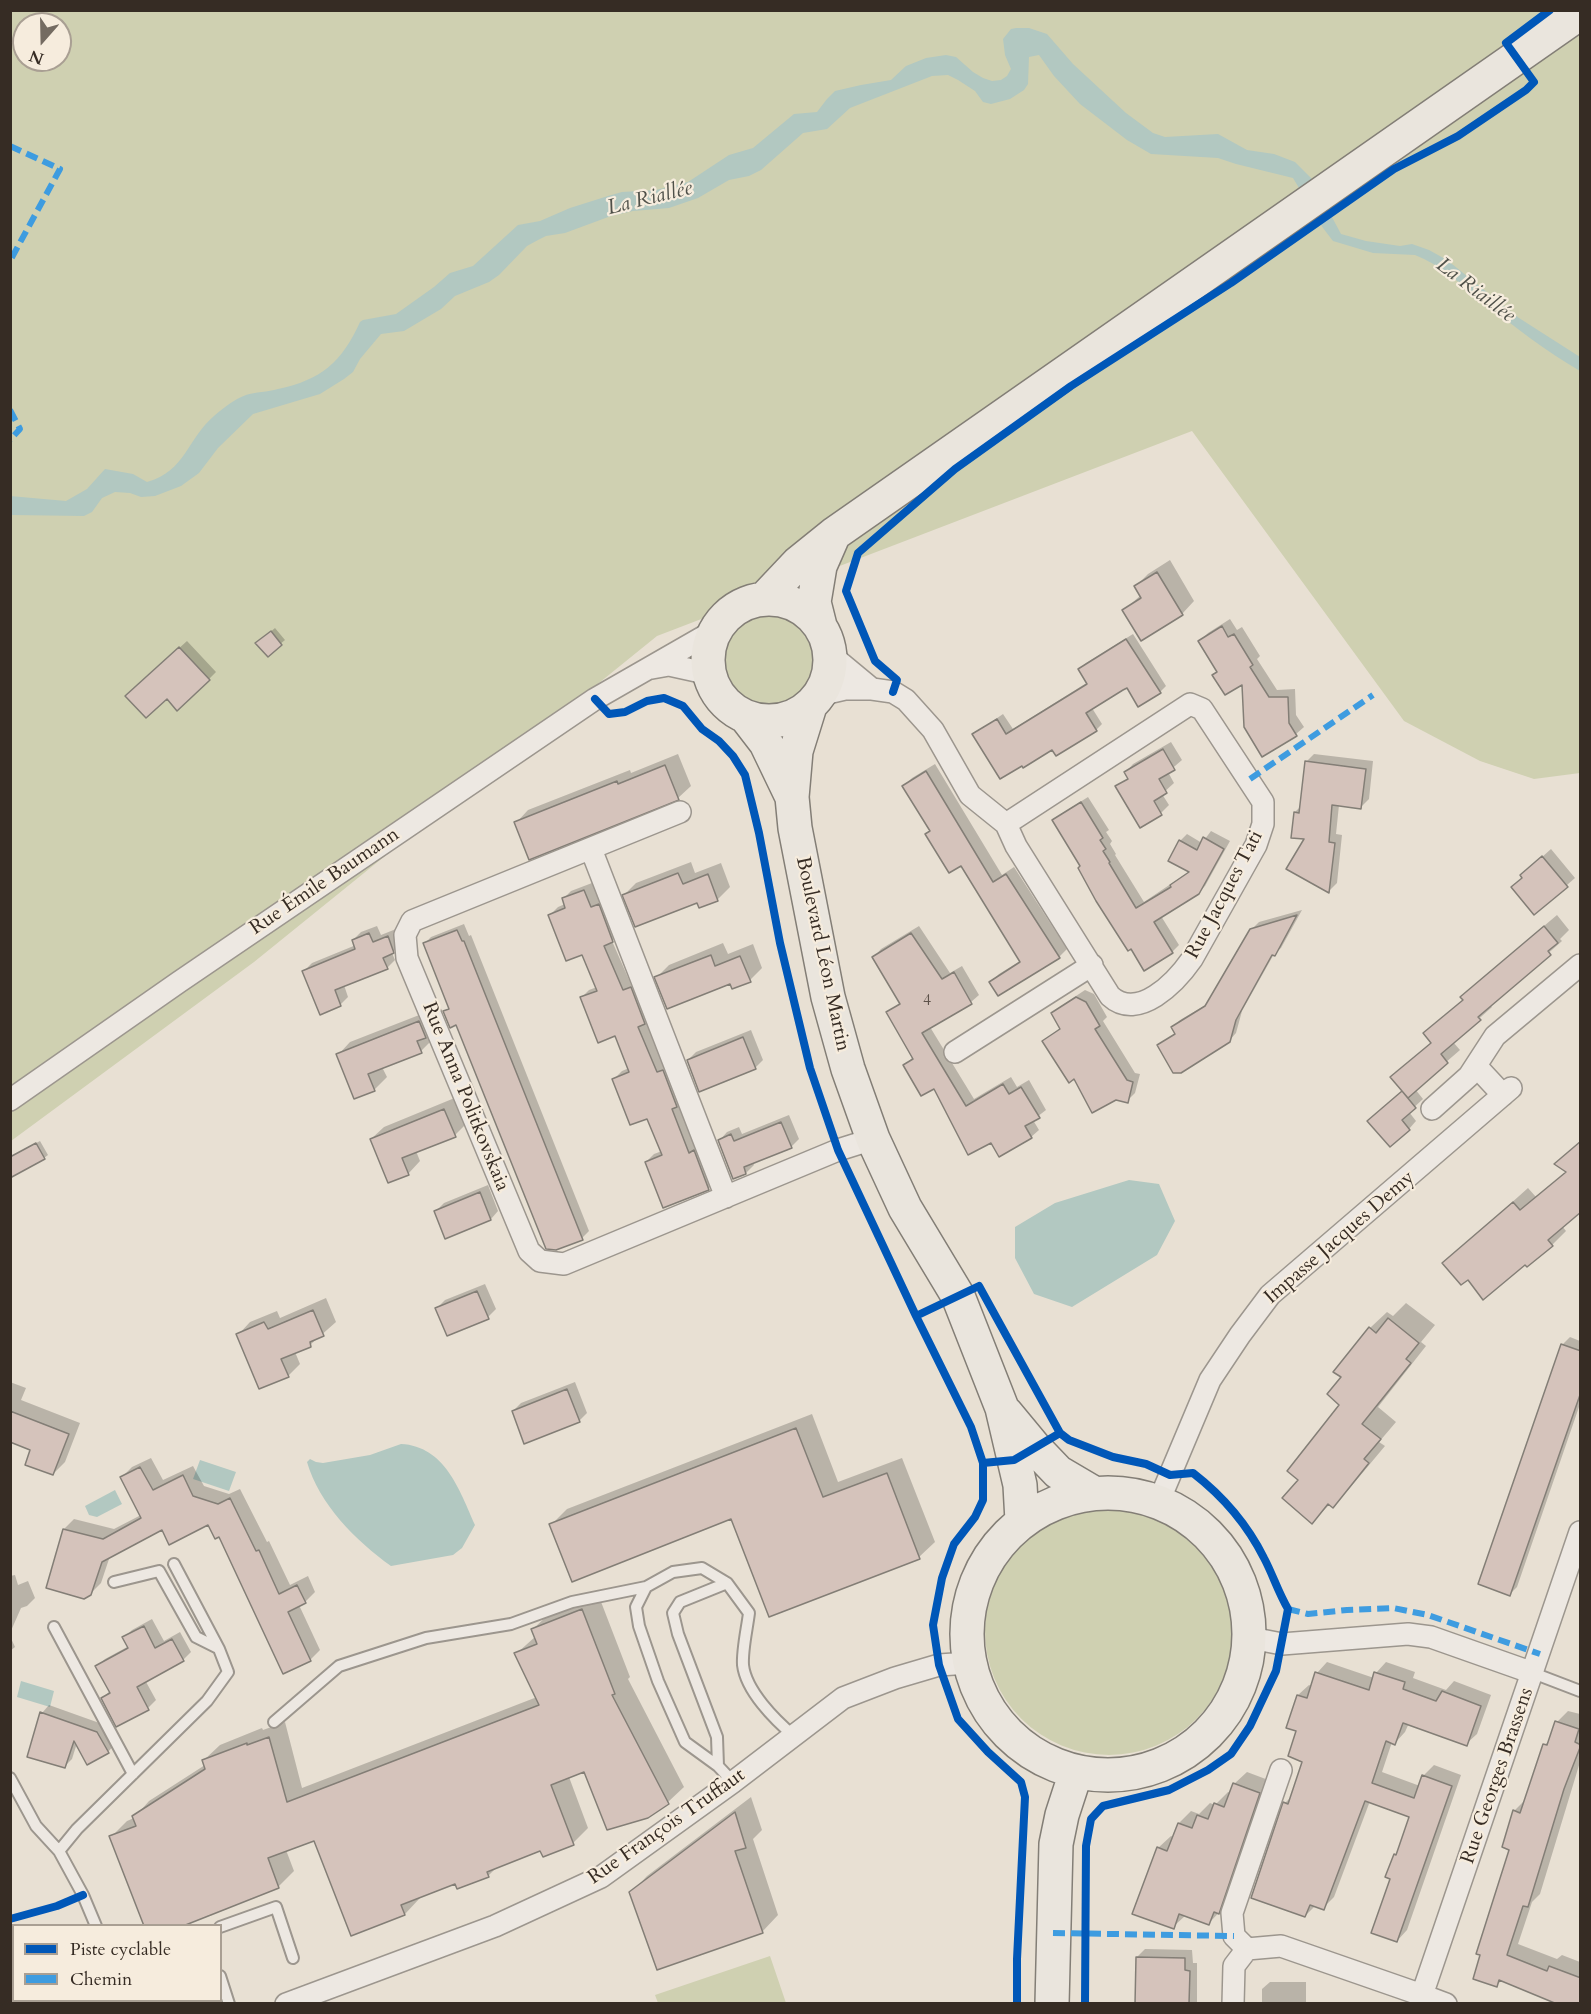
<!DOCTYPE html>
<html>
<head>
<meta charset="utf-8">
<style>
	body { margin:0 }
	#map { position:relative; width:1591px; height:2014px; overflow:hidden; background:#e8e0d3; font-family:Cardo,serif }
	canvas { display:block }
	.frame { position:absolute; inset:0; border:12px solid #362c24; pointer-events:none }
	.legend { position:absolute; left:12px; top:1924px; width:210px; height:78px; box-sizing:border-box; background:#f6ecdd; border:2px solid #a99f93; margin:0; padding:8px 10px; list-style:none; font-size:18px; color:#362c24 }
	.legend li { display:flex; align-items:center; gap:12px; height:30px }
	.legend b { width:30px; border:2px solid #a99f93 }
	.north { position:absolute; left:12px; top:12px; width:60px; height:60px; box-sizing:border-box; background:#f6ecdd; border:2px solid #a99f93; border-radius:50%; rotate:200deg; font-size:16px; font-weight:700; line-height:24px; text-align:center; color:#362c24 }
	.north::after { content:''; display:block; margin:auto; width:21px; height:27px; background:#746b61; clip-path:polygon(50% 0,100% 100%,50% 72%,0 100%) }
</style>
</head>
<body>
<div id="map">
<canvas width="1591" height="2014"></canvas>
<div class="frame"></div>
<ul class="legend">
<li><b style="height:8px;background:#0057b8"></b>Piste cyclable</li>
<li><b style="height:8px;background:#3e9ce0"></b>Chemin</li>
</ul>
<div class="north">N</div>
</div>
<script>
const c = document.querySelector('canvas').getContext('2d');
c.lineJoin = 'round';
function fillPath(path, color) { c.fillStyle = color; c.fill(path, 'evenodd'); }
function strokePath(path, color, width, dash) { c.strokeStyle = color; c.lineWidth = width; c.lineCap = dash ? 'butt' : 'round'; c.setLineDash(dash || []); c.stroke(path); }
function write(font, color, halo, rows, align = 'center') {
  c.font = font + ' Cardo,serif'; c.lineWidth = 4.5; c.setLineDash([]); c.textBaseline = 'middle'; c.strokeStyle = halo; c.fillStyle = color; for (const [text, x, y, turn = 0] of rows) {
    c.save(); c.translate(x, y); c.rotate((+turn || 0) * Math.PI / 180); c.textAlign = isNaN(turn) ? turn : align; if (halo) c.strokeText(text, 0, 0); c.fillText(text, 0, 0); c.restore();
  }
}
const green = new Path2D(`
	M11,11H1580V773L1534,779L1480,761L1404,721L1192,431L657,636L254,962L11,1141ZM24,24H60V60H24Z
	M720 662a47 47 0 1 1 94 0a47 47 0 1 1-94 0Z
	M985 1631a124 124 0 1 1 248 0a124 124 0 1 1-248 0Z
	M770,1956L786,2003H658L655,1995Z`);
const water = new Path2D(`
	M1016,28H1029L1047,34L1073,64L1126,113L1153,133L1165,137L1218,134L1247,150L1274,154L1295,162L1311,178L1341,234L1366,241L1400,246L1412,244L1429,250L1447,260L1519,318L1580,357V371C1547,352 1515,327 1484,303C1463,286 1441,265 1415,255L1373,253L1333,241L1323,228L1293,178L1236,164L1218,158L1151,154L1127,140L1080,104L1054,76L1039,55L1029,57L1028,84L1024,90L1010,99L991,104L983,102L975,91L958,80L948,75L932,76L850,108L827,129L803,133L761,170L749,176L729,180L698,198L669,208L633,211L611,216L565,233L546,236L538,240L527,246L499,275L489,282L455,296L441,309L404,331L381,334L360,359L353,372L344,379L320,394L253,414L218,448L199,473L181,486L155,496L141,497L130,493L115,492L102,498L92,512L84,516L11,515L10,496L66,501L87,489L105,469L133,474L147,482C186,471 187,439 214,416C223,408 235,399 246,395C255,392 268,392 278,389C321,380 342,362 360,322L363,320L396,314L434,287L450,273L473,266L518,225L540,221L570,208L608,196L622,192L656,190L688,182L729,155L753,148L794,114L817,112L827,99L835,91L861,85L891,80L906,66L926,58L946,55L956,57L973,72L983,78L992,81L1001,80L1007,76L1011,69L1005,55L1003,39L1011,29Z
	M1129,1180L1159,1184L1175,1221L1157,1255L1072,1307L1034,1294L1015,1258V1227L1055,1203Z
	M401,1444C445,1446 460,1491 475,1525L462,1548L453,1555L391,1566C356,1541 319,1504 307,1462L310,1459L316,1462L323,1463L370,1455Z
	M200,1460L236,1472L229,1491L193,1479Z
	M115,1490L122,1504L97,1517L89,1515L85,1506Z
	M21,1681L54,1691L50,1707L17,1697Z`);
const shadow = new Path2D(`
	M1170,560L1194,601L1182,614L1142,639L1124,610L1141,595L1136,586L1148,574Z
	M1230,619L1237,630L1242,627L1260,656L1257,659L1277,690L1295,689L1296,715L1304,727L1296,734L1243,682L1218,671L1200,641L1208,633Z
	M275,628L285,640L268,654L261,640Z
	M1133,634L1166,686L1160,692L1127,686L1092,708L1102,724L1096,730L1053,748L974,734L1003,714L1013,729L1088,682L1080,669L1086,663Z
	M187,641L216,672L209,679L167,697L134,689Z
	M1171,742L1182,760L1168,772L1174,783L1162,794L1169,805L1161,813L1117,787L1129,777L1126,772L1133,764Z
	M678,754L691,786L678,798L516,823L528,810L630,770L631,773Z
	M1314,754L1373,761L1369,799L1361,807L1339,805L1336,834L1342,835L1337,883L1329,891L1295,812L1301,806L1306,762Z
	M935,764L1002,875L1014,867L1067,949L1059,957L991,982L999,974L1020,961L962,864L932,830L904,786L912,778Z
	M1088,797L1109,830L1106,832L1112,841L1110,844L1116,854L1115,855L1144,902L1190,871L1180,841L1187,834L1202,843L1211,831L1230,841L1205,886L1198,893L1161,916L1179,945L1172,952L1082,866L1054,820L1061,814Z
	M1551,849L1575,878L1535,913L1522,875Z
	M691,862L695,873L721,863L730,887L717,900L698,901L624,895L636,883Z
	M592,883L599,900L607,897L620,933L612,941L717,1180L709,1188L664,1206L646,1162L654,1154L662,1151L648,1117L614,1079L622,1071L629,1068L616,1034L581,998L589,990L597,987L583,953L550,915L558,907L565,904L563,899L571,891Z
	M1302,910L1281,948L1274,954L1242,1011L1236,1033L1229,1041L1159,1045L1176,1033L1173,1027L1180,1020L1209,1003L1251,930L1259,922Z
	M1557,915L1569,930L1560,939L1562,941L1490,1005L1492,1007L1453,1042L1460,1050L1415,1089L1423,1099L1409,1112L1416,1121L1409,1129L1377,1113L1404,1090L1392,1077L1432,1042L1425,1034L1464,999L1462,997L1474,985Z
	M464,924L469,936L471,935L589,1231L582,1238L457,1023L445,1012L450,1007L424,944L431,937Z
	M377,926L381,935L396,929L401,944L392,953L395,960L387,968L344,985L348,997L340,1005L304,971L312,963L356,945L353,940L361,932Z
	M919,926L950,973L962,966L979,995L971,1002L930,1027L974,1099L1011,1077L1017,1087L1029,1080L1046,1110L1033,1120L1039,1130L1031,1137L991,1141L935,1087L905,1065L912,1058L887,1013L901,1002L874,957L881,949Z
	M723,943L728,954L753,944L762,968L750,980L656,978L669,965Z
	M1085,990L1094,994L1107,1017L1103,1021L1135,1073L1140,1074L1135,1093L1127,1101L1074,1077L1044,1041L1061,1027L1053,1014L1061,1006Z
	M432,1010L433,1039L421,1051L382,1067L387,1077L374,1090L355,1097L338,1055L350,1042Z
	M751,1030L763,1060L755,1068L688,1060L696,1052Z
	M457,1097L467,1123L455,1135L416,1151L420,1161L408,1174L371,1139L384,1127Z
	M789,1115L799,1139L791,1147L753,1162L754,1165L746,1173L719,1141L727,1132L739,1127L742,1134Z
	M40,1141L48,1155L44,1158L10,1157Z
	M1580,1141V1210L1562,1226L1566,1231L1552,1245L1525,1263L1468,1278L1444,1263L1528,1188L1536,1197L1567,1171L1557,1163Z
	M488,1185L498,1211L491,1219L436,1211L444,1203Z
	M485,1284L496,1309L488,1317L437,1308L445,1300Z
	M326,1298L336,1322L310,1345L295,1352L300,1364L288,1376L238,1335L250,1322L277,1311L280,1318Z
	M1406,1303L1435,1325L1421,1342L1426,1346L1378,1407L1396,1422L1379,1442L1385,1446L1349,1489L1333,1506L1330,1504L1312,1522L1300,1480L1341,1405L1343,1377L1335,1372L1370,1328L1387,1312L1393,1316Z
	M1570,1337L1580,1341V1404L1517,1587L1509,1595L1562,1345Z
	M10,1382L26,1388L21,1400L80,1423L65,1462L53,1474L32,1449L10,1440Z
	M575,1382L587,1413L579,1421L513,1411L521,1403Z
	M812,1414L838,1482L902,1458L935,1542L919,1557L732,1517L551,1525L567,1509Z
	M151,1458L163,1480L193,1466L204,1486L229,1494L240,1489L267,1542L269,1541L290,1585L308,1576L315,1592L305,1602L299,1605L320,1650L310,1660L220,1535L209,1523L163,1528L110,1556L101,1583L90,1594L64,1529L74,1519L114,1529L141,1515L122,1477L132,1467Z
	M15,1575L18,1585L28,1581L35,1598L27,1606L21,1608L10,1633V1576Z
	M598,1594L630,1677L628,1679L684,1787L668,1802L585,1770L569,1777L588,1828L573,1843L541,1849L498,1866L488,1876L456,1882L420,1896V1898L405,1914L351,1934L314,1839L286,1850L294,1871L278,1887L111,1837L127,1821L134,1818L149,1801L205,1765L204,1760L220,1745L262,1728L263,1730L285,1722L302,1788L537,1697L516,1654L536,1636L533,1629L549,1614Z
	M152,1619L164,1641L180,1632L191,1652L183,1660L145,1680L156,1700L148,1708L102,1698L110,1691L97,1666L105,1659L129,1646L124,1638L132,1630Z
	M10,1636L15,1647L10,1651Z
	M1327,1662L1374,1678L1376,1673L1386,1662L1415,1672L1413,1678L1446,1690L1454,1681L1491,1695L1477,1734L1466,1744L1409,1723L1405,1732L1395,1743L1392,1742L1382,1772L1420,1786L1423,1776L1434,1765L1461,1775L1407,1930L1397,1941L1392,1878L1395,1855L1400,1850L1411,1816L1370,1801L1334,1897L1323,1908L1316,1905L1305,1916L1285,1803L1292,1796L1304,1761L1297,1730L1288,1727L1298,1695L1309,1685L1312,1686L1317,1673Z
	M49,1705L105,1725L115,1744L108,1752L77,1743L72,1759L64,1767L42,1713Z
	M1568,1711L1580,1714V1762L1540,1894L1532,1902L1518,1944L1557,1959L1562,1955L1580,1962V2004H1551L1552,2000L1502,1980L1497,1985L1514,1811L1526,1799L1545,1745L1551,1738L1557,1722Z
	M1247,1772L1271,1781L1231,1900L1209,1923L1186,1915L1173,1927L1158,1848L1171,1836L1174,1837L1179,1823L1191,1811L1199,1814L1210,1803L1215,1805L1228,1792L1231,1793L1234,1784Z
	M751,1797L762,1830L753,1839L778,1915L762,1932L631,1893L647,1876Z
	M14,1947V2000H32L33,2004H10V1948Z
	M1145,1949L1192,1950L1193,1963H1197V2004H1152L1137,1957Z
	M1270,1982H1306V2004H1262V1989Z`);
const building = new Path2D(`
	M1157,572L1183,615L1141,641L1122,610L1141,598L1134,586Z
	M1222,626L1228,637L1234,634L1253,665L1250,667L1269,697H1288L1289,723L1297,736L1262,757L1244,727L1242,685L1225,695L1212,675L1217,672L1198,641Z
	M271,631L282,645L268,657L255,643Z
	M1126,639L1161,693L1138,707L1127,688L1123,690L1086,713L1097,731L1056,756L1052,750L1023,768L1022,766L1000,779L972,734L997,719L1006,734L1087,684L1078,669Z
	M179,647L210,680L177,711L167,699L146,718L125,696Z
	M1163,749L1175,770L1159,779L1167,793L1154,801L1162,815L1140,828L1115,786L1128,779L1124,772Z
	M1305,761L1366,769L1361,809L1332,805L1329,842L1335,843L1329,893L1286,869L1304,839L1291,838L1294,812L1299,813Z
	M665,765L679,800L529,860L514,822L617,781L618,784Z
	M926,771L993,882L1006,874L1060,958L998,996L989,982L1020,962L961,866L949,873L925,834L930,831L902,786Z
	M1081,802L1103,838L1100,840L1106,849L1103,851L1110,862L1109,863L1136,908L1171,887L1170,885L1189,872L1168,861L1179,840L1197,850L1203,837L1224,849L1199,894L1154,922L1173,953L1144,971L1131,949L1128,951L1096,901L1078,868L1080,866L1052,820Z
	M1542,856L1568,887L1534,915L1511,887L1522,878L1520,875Z
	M678,873L683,884L708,874L718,901L699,908L697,903L635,927L622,895Z
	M584,890L591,907L599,904L613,942L604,946L623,990L631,987L645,1024L638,1027L657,1072L663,1070L677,1107L672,1109L689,1153L694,1150L709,1190L663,1208L645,1162L662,1155L647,1119L630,1125L612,1079L629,1072L615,1036L598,1043L580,997L597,991L582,955L566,961L548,915L565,908L562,898Z
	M1297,915L1275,956L1272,955L1236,1020L1230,1042L1181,1073H1173L1157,1045L1175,1034L1171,1027L1205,1006L1250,929Z
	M1544,926L1558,943L1548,951L1551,955L1478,1017L1481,1020L1441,1054L1448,1063L1408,1098L1390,1077L1431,1043L1423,1033L1463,1000L1460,997Z
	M457,930L462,941H464L583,1240L556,1250L546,1249L456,1025L450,1028L443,1011L449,1009L423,943Z
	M369,933L373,942L388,936L394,953L383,958L388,969L335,990L341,1006L320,1015L302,971L355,949L352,940Z
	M911,933L942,979L954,972L972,1004L922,1033L966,1106L1003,1084L1009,1094L1021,1087L1040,1118L1025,1126L1032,1138L999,1157L991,1143L968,1155L934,1089L921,1096L903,1065L913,1059L886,1012L900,1004L872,957Z
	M711,955L715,966L740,956L751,982L732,989L730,984L667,1009L654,977Z
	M1076,997L1086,1002L1100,1026L1095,1029L1127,1080L1133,1082L1128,1103L1116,1100L1092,1113L1074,1079L1069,1083L1042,1041L1060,1029L1051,1013Z
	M419,1021L426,1038L417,1041L422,1053L368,1074L375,1091L354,1099L336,1054Z
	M743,1037L756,1069L699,1092L687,1060Z
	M1402,1091L1416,1108L1402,1120L1410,1130L1390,1147L1367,1121Z
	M444,1109L456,1137L402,1158L409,1175L388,1183L370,1139Z
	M781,1122L792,1148L744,1167L746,1174L733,1179L718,1140L731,1134L734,1141Z
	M1581,1141V1212L1548,1240L1553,1246L1527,1267L1525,1265L1483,1300L1468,1280L1461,1285L1442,1263L1513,1202L1520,1210L1566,1172L1554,1164Z
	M36,1143L45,1159L10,1178V1157Z
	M480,1192L491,1220L445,1239L434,1211Z
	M477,1291L489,1319L447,1336L435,1308Z
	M313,1310L324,1336L310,1342L311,1347L281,1359L289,1377L259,1389L236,1334L264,1322L268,1329Z
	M1388,1318L1419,1343L1406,1359L1411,1363L1362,1424L1381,1439L1364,1459L1369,1463L1333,1508L1328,1504L1312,1524L1282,1498L1298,1480L1287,1471L1339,1405L1327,1394L1341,1377L1333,1372L1369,1327L1376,1333Z
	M1561,1344L1581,1351V1392L1510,1596L1478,1584Z
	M567,1389L580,1422L524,1444L512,1411Z
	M10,1411L69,1434L53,1475L25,1465L30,1450L10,1442Z
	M796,1428L823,1497L887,1473L920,1559L769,1617L731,1519L572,1582L549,1524Z
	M140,1467L153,1490L183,1475L193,1496L218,1504L230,1498L256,1551L259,1550L279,1594L297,1585L306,1603L288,1612L311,1661L283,1674L219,1537L215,1539L208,1525L169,1545L162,1530L102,1562L91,1595L84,1599L46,1588L63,1529L103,1539L141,1518L120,1477Z
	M582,1609L615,1694L612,1695L669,1804L648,1818L607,1830L584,1772L551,1785L574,1845L543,1857L540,1851L487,1872L489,1877L457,1889L455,1884L401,1905L405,1915L351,1936L314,1841L268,1858L279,1888L183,1926H144L109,1836L136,1826L132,1816L205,1769L202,1760L247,1743V1745L269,1737L287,1802L539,1705L514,1653L537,1644L531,1629Z
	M144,1626L155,1648L172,1639L184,1661L137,1687L149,1710L116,1727L101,1698L110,1693L95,1666L128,1648L122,1637Z
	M1315,1672L1369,1690L1374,1672L1405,1682L1403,1689L1436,1701L1442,1691L1481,1706L1467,1746L1403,1723L1395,1745L1386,1741L1372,1783L1414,1798L1422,1775L1452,1786L1397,1942L1371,1933L1390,1879L1385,1877L1394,1854L1396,1855L1409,1817L1365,1801L1324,1910L1310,1905L1305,1917L1251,1898L1283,1802L1288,1804L1302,1762L1288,1756L1296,1731L1286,1728L1297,1695L1307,1698Z
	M40,1712L97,1732L109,1753L87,1765L74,1741L65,1768L27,1757Z
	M1555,1721L1579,1729L1575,1742L1581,1745L1564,1789L1528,1907L1523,1906L1507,1955L1547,1971L1549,1966L1581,1978V2004H1557L1499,1980L1497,1987L1473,1979L1480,1955L1476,1954L1509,1850L1502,1847L1513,1810L1520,1813L1543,1744L1547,1745Z
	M1233,1783L1260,1793L1219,1914L1214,1912L1209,1925L1179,1914L1174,1929L1132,1914L1157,1847L1167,1851L1178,1823L1192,1828L1197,1815L1208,1819L1214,1803L1224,1807Z
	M735,1812L746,1848L735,1851L763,1933L657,1970L629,1892Z
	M1136,1957L1185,1958V1970L1190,1971L1189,2004H1135Z`);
const lane = new Path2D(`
	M114,1582L159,1571L196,1637L218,1648
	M54,1627L133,1774
	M1533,1673L1580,1691
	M274,1722L339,1666L426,1638L511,1624L572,1602L646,1587
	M718,1766L717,1737L678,1634L673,1613L680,1602L727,1583
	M10,1778L36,1826L59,1851L83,1895L96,1926
	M733,1782L718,1766L685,1742L658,1681L639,1626L636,1607L646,1587L673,1572L702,1568L727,1583L749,1613C747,1629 742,1650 743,1665C746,1691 775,1720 794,1736
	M59,1851L77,1829L207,1701L228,1672L219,1649L174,1564
	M220,1927L276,1907L293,1958
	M220,1976L229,2004
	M110,2000L111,2004`);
const street = new Path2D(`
	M652,668L669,665L710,674
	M872,689L893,692L906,700L933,730L970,795L1006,824L1016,846L1110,996C1138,1022 1176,982 1192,959L1256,845L1263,824V802L1202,709L1190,704L1006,824
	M819,695L845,689H872L831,655
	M680,812L412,921L405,935L407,958L529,1251L540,1261L564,1264L838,1150L873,1139
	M591,849L726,1197
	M955,1052L1092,965
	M1476,1066L1503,1095
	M10,1100L179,982L595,699L717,629
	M1432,1109L1469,1076L1495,1036L1580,965
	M1159,1501L1210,1380L1240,1335L1270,1295L1511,1088
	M1251,1638L1282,1644L1408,1634L1431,1637L1533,1673
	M1247,1949L1234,1936L1232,1913L1281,1770
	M286,2004L495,1926L601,1877L733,1782L843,1698L895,1678L939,1665L969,1663
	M1233,2004L1234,1966L1247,1949L1281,1946L1422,1995
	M1446,2004L1422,1995L1580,1532`);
const primary = new Path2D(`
	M764,599L798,563L834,534L1580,13
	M708 660a61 61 0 1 1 122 0a61 61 0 1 1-122 0Z
	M820,626L814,602L820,566L834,534
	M810,706L796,751L792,797L795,828L828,997L848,1069L873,1139L905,1208L958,1296L1002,1408L1020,1485L1022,1521
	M746,717L766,743L791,795
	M1006,1413L1035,1448L1058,1472L1092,1492
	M967 1634a141 141 0 1 1 282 0a141 141 0 1 1-282 0Z
	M1052,2004L1056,1844L1062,1815L1076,1772`);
const quiet = new Path2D(`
	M10,146L60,169L10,261
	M10,410L20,429L10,440
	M1250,779L1373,695
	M1288,1609L1308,1614L1347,1610L1393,1608L1428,1615L1540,1654
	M1053,1933L1234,1936`);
const cycleway = new Path2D(`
	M893,692L897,680L875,661L846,591L858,553L955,469L1071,386L1231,283L1394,169L1458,136L1526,90L1534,82L1506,43L1550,10
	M595,699L609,714L625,712L647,701L664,698L683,706L702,729L719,741L733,756L745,775L759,833L780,943L810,1068L838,1150L916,1316L979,1286L1060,1433L1069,1440L1113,1457L1146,1464L1170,1475L1193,1473C1224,1497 1247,1524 1264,1558C1273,1575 1278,1592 1288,1609L1276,1671L1250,1726L1231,1754L1208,1770L1169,1790L1103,1806L1091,1819L1086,1846L1085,2004
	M916,1316L971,1427L983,1463V1500L975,1517L954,1544L942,1578L933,1625L939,1665L958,1719L988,1752L1021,1782L1025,1797L1017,1959V2004
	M983,1463L1014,1460L1060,1433
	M10,1919L57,1906L83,1895`);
const numberNames = [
	["4",927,1001]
];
const streetNames = [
	["Rue Émile Baumann",325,882,-34],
	["Rue Jacques Tati",1225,895,-62],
	["Boulevard Léon Martin",822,954,78],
	["Rue Anna Politkovskaia",465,1097,68],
	["Impasse Jacques Demy",1340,1238,-41],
	["Rue Georges Brassens",1498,1776,-71],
	["Rue François Truffaut",667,1827,-35]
];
const waterNames = [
	["La Riallée",650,199,-14],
	["La Riaillée",1475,291,37]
];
fillPath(green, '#cfd0b1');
fillPath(water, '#b2c8c1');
fillPath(shadow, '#0003');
fillPath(building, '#d5c3bb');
strokePath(building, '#837e76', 1.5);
strokePath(lane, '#9c968e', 14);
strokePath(street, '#9c968e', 24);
strokePath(primary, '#837e76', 36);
strokePath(lane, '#ede8e2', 10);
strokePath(street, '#ede8e2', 21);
strokePath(primary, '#eae5dd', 33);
strokePath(quiet, '#3e9ce0', 6, [12, 6]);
strokePath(cycleway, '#0057b8', 8);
write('16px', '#5e524a', null, numberNames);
write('20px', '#362c24', '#f6ecdd', streetNames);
write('italic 21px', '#4f5049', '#f6ecdd', waterNames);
</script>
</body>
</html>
